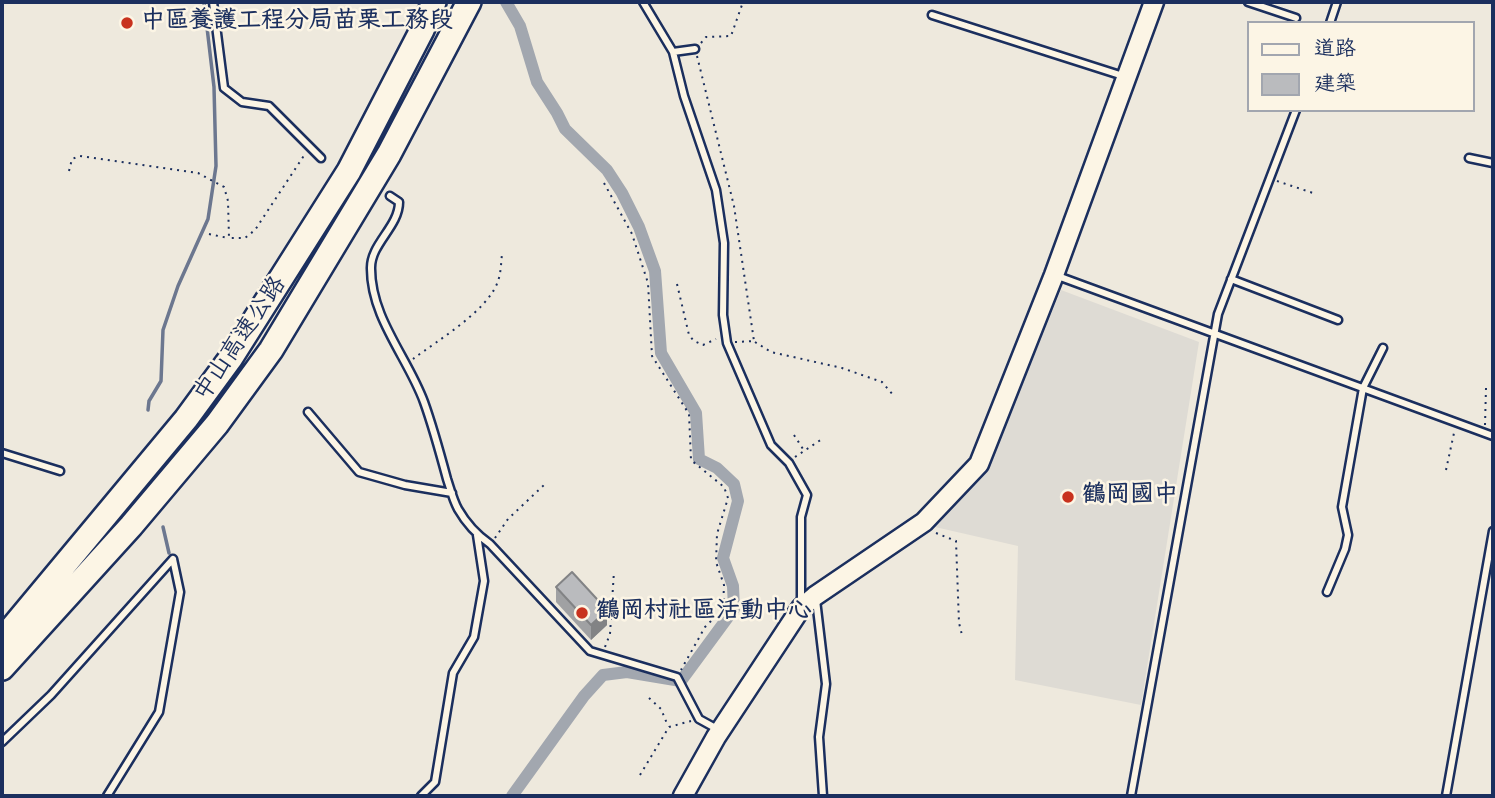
<!DOCTYPE html>
<html>
<head>
<meta charset="utf-8">
<style>
	body { margin:0 }
	#map { position:relative; width:1495px; height:798px; overflow:hidden; background:#eee9dd; font-family:Kalam,"LXGW WenKai TC",sans-serif }
	canvas { display:block }
	.frame { position:absolute; inset:0; border:4px solid #1b2f5e; pointer-events:none }
	.legend { position:absolute; left:1247px; top:21px; width:228px; height:91px; box-sizing:border-box; background:#fcf5e5; border:2px solid #a2a6af; margin:0; padding:9px 12px; list-style:none; font-size:21px; color:#1b2f5e }
	.legend li { display:flex; align-items:center; gap:14px; height:35px }
	.legend b { width:35px; border:2px solid #a2a6af }
</style>
</head>
<body>
<div id="map">
<canvas width="1495" height="798"></canvas>
<div class="frame"></div>
<ul class="legend">
<li><b style="height:9px;background:#fcf5e5"></b>道路</li>
<li><b style="height:19px;background:#babbbe"></b>建築</li>
</ul>
</div>
<script>
const c = document.querySelector('canvas').getContext('2d');
c.lineJoin = 'round';
function fillPath(path, color) { c.fillStyle = color; c.fill(path, 'evenodd'); }
function strokePath(path, color, width, dash) { c.strokeStyle = color; c.lineWidth = width; c.lineCap = dash ? 'butt' : 'round'; c.setLineDash(dash || []); c.stroke(path); }
function write(font, color, halo, rows, align = 'center') {
  c.font = font + ' Kalam,"LXGW WenKai TC",sans-serif'; c.lineWidth = 5; c.setLineDash([]); c.textBaseline = 'middle'; c.strokeStyle = halo; c.fillStyle = color; for (const [text, x, y, turn = 0] of rows) {
    c.save(); c.translate(x, y); c.rotate((+turn || 0) * Math.PI / 180); c.textAlign = isNaN(turn) ? turn : align; if (halo) c.strokeText(text, 0, 0); c.fillText(text, 0, 0); c.restore();
  }
}
const built = new Path2D(`
	M1061,290L1199,342L1141,705L1015,680L1018,546L935,527L988,468Z`);
const stream = new Path2D(`
	M148,410L149,401L161,381L163,330L178,286L208,219L216,166L214,87L204,2
	M163,527L169,553`);
const canal = new Path2D(`
	M506,2L520,26L537,82L557,113L565,129L607,170L622,193L639,227L655,271L661,353L696,413L699,459L717,468L734,484L738,501L723,558L733,586L734,609L681,681L627,672L603,675L584,696L512,796`);
const path = new Path2D(`
	M701,43L706,37L731,36L743,2
	M697,56L734,206L754,341L735,342
	M69,171L72,159L80,156L198,173L224,187L228,201L229,238H245L255,230L305,154
	M1277,181L1313,193
	M604,183L632,234L648,283L652,356L689,414L691,460L724,487L728,498L717,534L716,562L724,585L723,609L705,627L681,670
	M209,234L228,238
	M677,284L689,335L694,341L703,345L716,339
	M755,342L771,352L842,368L882,382L894,396
	M413,359C438,340 488,311 498,281C501,273 501,263 502,254
	M1485,425L1486,388
	M794,435L803,449
	M795,457L822,439
	M1446,470L1454,433
	M936,533L956,541L959,623L962,635
	M495,538L508,519L544,485
	M605,647L610,634L614,571
	M649,698L661,709L668,726
	M640,775L669,727L691,721`);
const lane = new Path2D(`
	M213,2L224,88L242,102L269,106L321,158
	M643,2L673,52L695,49
	M1248,2L1296,18
	M932,15L1123,76
	M1330,23L1337,2
	M673,52L684,96L716,190L724,243L723,315L727,343L771,445L789,463L807,495L801,517V603
	M1469,158L1493,163
	M390,196L399,202C399,227 370,244 371,269C371,318 408,358 424,402C433,427 440,453 447,479C450,488 453,500 458,509C466,523 477,535 490,544L590,651L677,677L699,719L719,730
	M1055,275L1493,436
	M1231,279L1338,320
	M308,412L359,472L405,485L452,493
	M2,453L60,471
	M1327,592L1345,549L1348,535L1342,507L1363,388L1383,348
	M816,600L826,684L819,737L823,796
	M2,742L51,695L173,559
	M107,796L159,712L180,592L173,559
	M421,796L435,782L453,673L474,637L484,581L477,535
	M1131,796L1218,314L1296,110
	M1446,796L1493,531`);
const secondary = new Path2D(`
	M683,796L716,737L801,608L815,596L924,522L979,464L1054,275L1154,2`);
const highway = new Path2D(`
	M2,640L186,419L230,359L349,171L422,30L434,2
	M2,668L131,526L217,424L271,350L389,154L469,2`);
const wall = new Path2D(`
	M556,587L607,625L591,640L556,602Z`);
const shadedWall = new Path2D(`
	M607,610V625L591,640V625Z`);
const building = new Path2D(`
	M572,572L607,610L591,625L556,587Z`);
const markers = [
	[127,23,7,"#c8321e"],
	[1068,497,7,"#c8321e"],
	[582,613,7,"#c8321e"]
];
const poiNames = [
	["中區養護工程分局苗栗工務段",141,23],
	["鶴岡國中",1082,497],
	["鶴岡村社區活動中心",596,613]
];
const streetNames = [
	["中山高速公路",242,340,-56]
];
fillPath(built, '#dedbd4');
strokePath(stream, '#6c778f', 3.5);
strokePath(canal, '#a2a7af', 12);
strokePath(lane, '#1b2f5e', 11);
strokePath(secondary, '#1b2f5e', 23);
strokePath(highway, '#1b2f5e', 28);
strokePath(path, '#1b2f5e', 2, [2, 5]);
strokePath(lane, '#fcf5e5', 6);
strokePath(secondary, '#fcf5e5', 18);
strokePath(highway, '#fcf5e5', 23);
fillPath(wall, '#a0a1a3');
fillPath(shadedWall, '#828385');
fillPath(building, '#babbbe');
strokePath(building, '#828385', 2);
for (const [x, y, r, color] of markers) { const dot = new Path2D(); dot.arc(x, y, r, 0, 2 * Math.PI); c.fillStyle = color; c.fill(dot); strokePath(dot, '#fcf5e5', 2.5); }
write('bold 24px', '#1b2f5e', '#fcf5e5', poiNames, 'left');
write('24px', '#1b2f5e', '#fcf5e5', streetNames);
</script>
</body>
</html>
